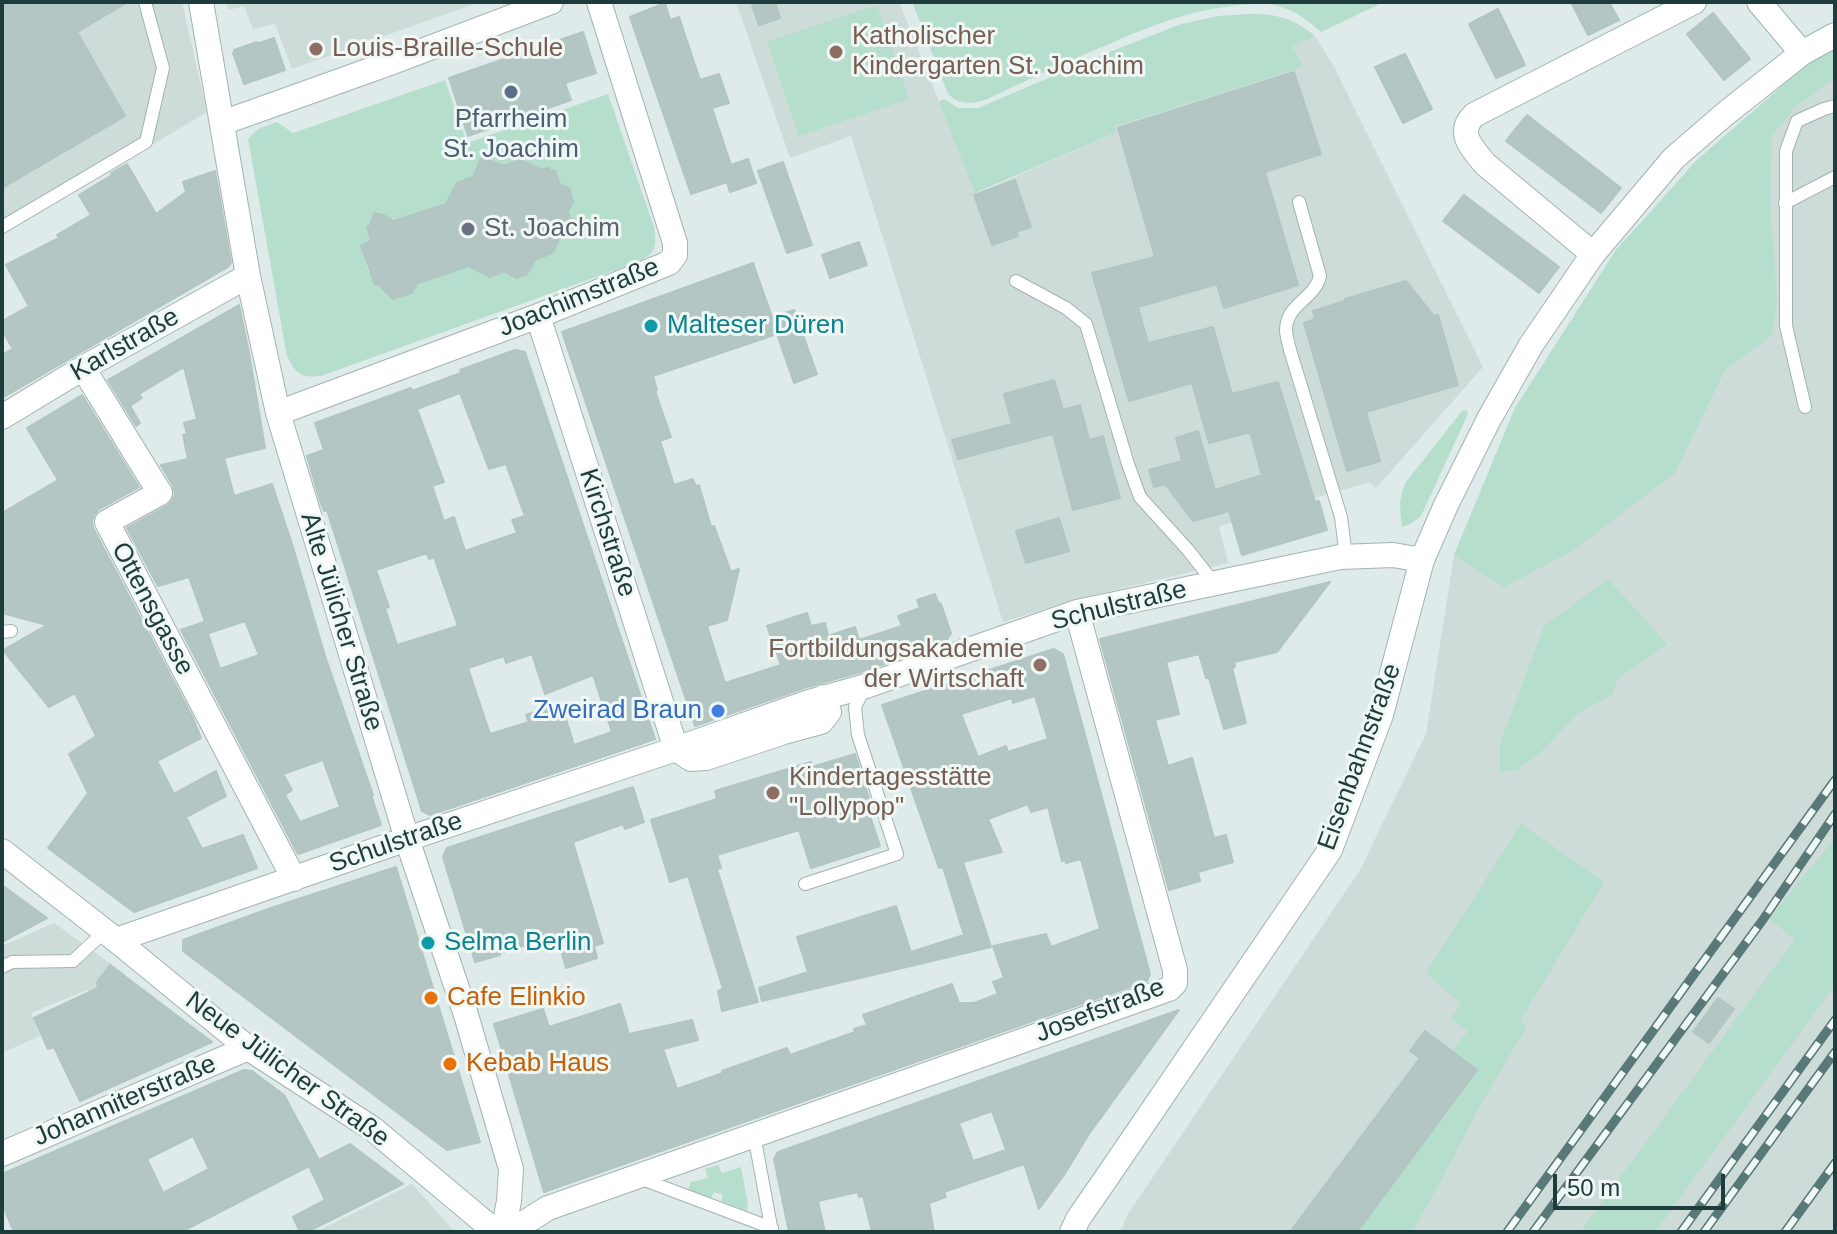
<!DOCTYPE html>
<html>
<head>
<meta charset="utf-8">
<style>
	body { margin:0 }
	#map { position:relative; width:1837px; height:1234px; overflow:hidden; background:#dfebea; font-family:Arial,sans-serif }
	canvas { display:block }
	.frame { position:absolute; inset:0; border:4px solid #1f3c3c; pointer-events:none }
	.scale { position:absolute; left:1553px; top:1174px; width:172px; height:36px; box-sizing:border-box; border:4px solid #1f3c3c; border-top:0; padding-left:10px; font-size:24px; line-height:28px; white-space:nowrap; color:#1f3c3c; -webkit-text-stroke:6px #f0f8f6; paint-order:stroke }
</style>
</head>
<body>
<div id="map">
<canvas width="1837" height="1234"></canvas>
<div class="frame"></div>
<div class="scale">50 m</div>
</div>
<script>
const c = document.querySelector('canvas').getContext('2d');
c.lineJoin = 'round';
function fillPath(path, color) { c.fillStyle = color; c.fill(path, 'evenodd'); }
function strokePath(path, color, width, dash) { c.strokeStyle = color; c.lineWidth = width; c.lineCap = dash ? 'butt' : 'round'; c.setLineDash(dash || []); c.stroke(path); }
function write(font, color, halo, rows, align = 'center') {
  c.font = font + ' Arial,sans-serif'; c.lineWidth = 6; c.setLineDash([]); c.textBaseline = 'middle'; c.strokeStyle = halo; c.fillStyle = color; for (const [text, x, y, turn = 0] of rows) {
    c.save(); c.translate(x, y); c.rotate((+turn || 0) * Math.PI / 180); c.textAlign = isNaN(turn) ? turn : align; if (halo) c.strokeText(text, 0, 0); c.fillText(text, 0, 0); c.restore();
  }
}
const built = new Path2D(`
	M2,2H182L207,112L2,235Z
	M225,2H480L292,69L275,24L253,29L244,6L229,10Z
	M736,2H899L976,194L1115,133L1116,126L1302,67L1293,47L1315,36L1332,63L1483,367L1376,488L1370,482L1219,526L1228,563L1073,600L1003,622L851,136L790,158Z
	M1835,47V1232H1120L1128,1214L1360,870L1426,734L1454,555L1515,408L1616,250L1697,160L1818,55Z
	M54,923L125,974L104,1001L87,990L31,1013L40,1036L2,1053V946Z
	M412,1184L455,1232H316Z`);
const green = new Path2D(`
	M912,2H1384L1321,32C1306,18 1290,7 1268,4C1254,3 1239,5 1225,7C1186,12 1150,26 1114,42C1070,60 1028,80 985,100C971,104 959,105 948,94Z
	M877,5L909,99L799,136L767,42Z
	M1250,14C1278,14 1293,18 1315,36L1293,47L1303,67L1116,126L1115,133L975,193L939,102L944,99L958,108H978L1107,53L1181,24L1218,16Z
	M1835,47V78L1795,107L1772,136L1770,203L1777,299L1772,335L1725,370L1675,473L1574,550L1504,587L1454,555L1515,408L1616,250L1697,160L1818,55Z
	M445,80L467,143L608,94L654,227C657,247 656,253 638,262L321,376C301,378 296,374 287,356L248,139L258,129L277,122L293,133ZM489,160L499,164L500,168L538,171L549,168L551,172L555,170L559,180L556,182L569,189L567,215H570L573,226L569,227V231L558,234L560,236L551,254L544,251L530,262L532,265L527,274L517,278L508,273L506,270L471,265L415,284L416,287C405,290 396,282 385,283C382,283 378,285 375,285L372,278L373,271L369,273L364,258L368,256L363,252L361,246L363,244L371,241L367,228L393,218L394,221L450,203L476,176L475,172L479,163Z
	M1466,410L1468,414L1421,516L1412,523L1402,527C1400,509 1398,499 1406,482L1462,411Z
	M1608,579L1667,644L1618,678L1612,695L1578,713L1542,751L1517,770L1500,771V744L1544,626Z
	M1521,824L1604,882L1520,1021L1527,1026L1481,1104L1438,1186L1412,1232H1357L1477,1070L1452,1051L1468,1031L1451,1019L1461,1004L1426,973Z
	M1835,838V985L1655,1232H1580L1795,939L1769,919Z
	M718,1165L722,1173L741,1167L748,1205L747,1211L721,1201L723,1195L714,1192L711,1198L688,1190L691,1182L708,1178L705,1169Z`);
const building = new Path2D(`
	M2,2H128L77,32L125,116L2,188Z
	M751,2H775L780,18L759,25Z
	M1571,2H1609L1619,20L1588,35Z
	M665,3L670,20L679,17L700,80L719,74L729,103L712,108L731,165L748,159L756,183L730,192L727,182L691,194L630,17Z
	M1498,9L1525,65L1496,78L1469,24Z
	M1713,13L1750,59L1724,80L1687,34Z
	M583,32L596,73L565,83L571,100L468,136L449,78Z
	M274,38L285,70L244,84L233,53L235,52L234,50L257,42V44Z
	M1405,54L1432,109L1403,123L1375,67Z
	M1294,72L1321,154L1265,172L1298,285L1224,308L1217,284L1138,307L1148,343L1213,327L1232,394L1278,382L1315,502L1319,501L1327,530L1242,555L1229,511L1193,521L1165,484L1154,487L1149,470L1182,461L1176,438L1198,431L1215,490L1262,475L1250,432L1209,443L1192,383L1129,401L1092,273L1155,257L1118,128Z
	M1527,115L1621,188L1601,213L1506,141Z
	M482,157L503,166L521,160L541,170L549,168L551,172L555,170L560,185L569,188L573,202L568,211L573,226L569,227L570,230L562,233L552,253L535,260L527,274L517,278L504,271L490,277L469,266L415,284L416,287L412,289L413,292L393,299L378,284L375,285L361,246L371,241L367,227L370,226L374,213L383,215L394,221L446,204L457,183L473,177Z
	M783,162L812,245L787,253L758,171Z
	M127,164L156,214L186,192L183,182L215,171L231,263L228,267L2,398V355L13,349L2,330V321L29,306L6,265L59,238L57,235L91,215L79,195L112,175L111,173Z
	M1015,180L1031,227L1016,232L1018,236L992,245L974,195Z
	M1464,195L1559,267L1539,293L1443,221Z
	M859,242L867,265L830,278L822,255Z
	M753,263L772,317L794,310L817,374L794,383L777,334L653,376L657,390L655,391L671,437L660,441L674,485L693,479L696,487L699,485L711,527L714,526L731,572L739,569L727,620L707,626L725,683L781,665L767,626L807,613L811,626L825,623L828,636L855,627L859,640L902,626L898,616L920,608L917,600L935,594L938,602L941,604L951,633L946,641L911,653L912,654L861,672L804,688L695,726L562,332Z
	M1406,281L1434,316L1438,315L1458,385L1366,412L1380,461L1347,471L1304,323L1315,319L1313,311L1345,301V299Z
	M239,305L249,353L265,448L224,458L234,496L272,484L292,544L325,656L373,795H371L381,825L298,854L181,630L204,622L220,669L259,655L245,621L209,633L189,577L158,586L127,528L167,506L172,501L175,494L173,486L161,465L188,459L183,435L187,434L184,423L197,419L184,367L139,394L142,398L130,406L140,423L136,426L108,380ZM323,760L340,807L300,822L285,795L292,790L283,774Z
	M515,350L525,352L655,739L430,815L422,811L327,510L324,511L320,501L307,456L324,450L315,423L411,388L412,391L461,373L460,370ZM460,393L489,469L506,464L525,516L512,520L517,533L465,551L454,517L444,521L432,486L444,482L417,409ZM427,553L429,559L434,557L458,626L397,645L385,608L389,607L376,570ZM532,654L545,694L593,675L612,732L574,745L561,703L526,715L529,722L490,734L468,668L504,656L506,663Z
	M1054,380L1063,410L1080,405L1089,440L1103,436L1120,498L1073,510L1053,434L958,459L952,440L1012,424L1004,394Z
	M82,395L139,487L99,509L94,515L92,522L93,528L193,718L201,738L157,761L174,794L216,771L226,796L186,817L202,849L243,835L257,868L134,912L48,848L88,793L69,754L96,736L75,693L49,707L3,650L47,625L2,613V513L58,480L27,428Z
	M1059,518L1069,551L1026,563L1016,531Z
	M1330,582L1277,652L1234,662L1235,667L1232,668L1246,723L1224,729L1209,678H1206L1199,654L1166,662L1179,714L1155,720L1168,766L1192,758L1214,838L1226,835L1233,862L1198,872L1200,881L1169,890L1100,639Z
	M1054,649L1063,654L1150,974L1147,981L544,1192L494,1024L543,1009L549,1027L620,1004L629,1034L692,1020L698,1040L663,1049L677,1089L723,1073L722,1071L787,1048L790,1055L855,1032L854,1029L867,1025L863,1015L952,984L959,1003H974L998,994L993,982L1004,978L993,946L1046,934L1051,947L1100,929L1081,859L1066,863L1065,860L1062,861L1048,807L1031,812L1028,804L988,819L1002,852L963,862L991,947L915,965L911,952L964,935L943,867L939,868L882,705ZM1035,696L1048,739L1008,752L1006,746L978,757L961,714L1012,698L1013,703Z
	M855,754L874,815L870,816L880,846L811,868L799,830L717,855L721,868L717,869L758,1002L722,1011L718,991L723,989L688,876L670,882L651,820L717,799L715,791L811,762L812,767Z
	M633,787L644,822L625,829L623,824L573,842L603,943L594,946L597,958L566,968L557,936L499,953L500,955L475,962L443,857L447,848Z
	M396,867L480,1142L447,1150L183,951V940L268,909Z
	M2,885L47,918L2,942Z
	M896,906L915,965L762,1001L759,988L808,972L797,937Z
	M110,965L212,1042L80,1101L54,1047L48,1049L34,1018L98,988L97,982Z
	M1718,998L1734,1009L1709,1043L1693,1032Z
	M1179,1010L1089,1134L1064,1175L1039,1209L1024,1164L944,1192L946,1197L929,1203L934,1232H872L863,1196L859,1197L858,1192L818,1201L825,1232H789L774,1159L778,1152ZM992,1111L1006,1150L973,1161L959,1123Z
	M1425,1031L1477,1070L1357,1232H1290L1420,1058L1410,1051Z
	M244,1070L252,1071L284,1095L319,1160L350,1144L403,1184L307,1232H300L293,1217L325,1200L309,1166L181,1232H14L2,1203V1174ZM193,1136L209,1169L163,1193L147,1159Z`);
const service = new Path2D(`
	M1299,202L1320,276C1315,299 1286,304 1286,330C1286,337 1289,344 1290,350L1341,517L1346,557
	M1785,203L1835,177
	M2,227L146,142L163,68L145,2
	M1016,281L1066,308L1086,324L1128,464L1140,497L1188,550L1214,583
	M1805,407L1786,326V151L1797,121L1824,109L1835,106
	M2,632L11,631
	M805,884L897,854L858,735L855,707L864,689
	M2,967L12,962L73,961L105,931
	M754,1135L772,1232
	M639,1178L772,1228`);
const minor = new Path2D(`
	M201,2L248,276L278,413L407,839L466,1015L511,1169L509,1201L503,1232
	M1759,2L1802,53
	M222,123L390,63L551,2
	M1593,254L1485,164C1472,148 1456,133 1474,115L1694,2
	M538,316L676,749
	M83,368L160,493L107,522L294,879
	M278,413L538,316L669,263L675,255V243L599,2
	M2,417L83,368L248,276
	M676,749L691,759L706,758L784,732L821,722L829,712L824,697
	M116,940L407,839L676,749L809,702L866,686L1077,612L1340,557L1393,555L1422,560
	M2,1154L248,1048
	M510,1232L548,1208L1169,989L1175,983V970L1077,612`);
const tertiary = new Path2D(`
	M2,851L116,940L248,1048L373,1129L496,1232
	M1072,1232L1078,1219L1105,1180L1330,850L1381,715L1422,560L1446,505L1489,419L1531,345L1593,254L1674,158L1725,114L1802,53L1835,35`);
const rail = new Path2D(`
	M1507,1232L1835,780
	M1533,1232L1762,921L1835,814
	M1681,1232L1835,1020
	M1704,1232L1835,1052
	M1785,1232L1835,1163`);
const markers = [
	[316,49,8,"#8d6e63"],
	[836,52,8,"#8d6e63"],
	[511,92,8,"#5c6f8a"],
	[468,229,8,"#6b7280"],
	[651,326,8,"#0f9aa8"],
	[1040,665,8,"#8d6e63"],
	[718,711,8,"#3f7fe0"],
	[773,793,8,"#8d6e63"],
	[428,943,8,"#0f9aa8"],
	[431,998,8,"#e8710a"],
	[450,1064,8,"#e8710a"]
];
const educationNames = [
	["Katholischer",852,37],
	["Kindergarten St. Joachim",852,67],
	["Louis-Braille-Schule",332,49],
	["Fortbildungsakademie",1024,650,"right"],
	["der Wirtschaft",1024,680,"right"],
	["Kindertagesstätte",789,778],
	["\"Lollypop\"",789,808]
];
const serviceNames = [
	["Pfarrheim",511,120],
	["St. Joachim",511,150]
];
const worshipNames = [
	["St. Joachim",484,229]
];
const streetNames = [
	["Joachimstraße",579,298,-22],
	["Karlstraße",125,345,-30],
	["Kirchstraße",607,533,72],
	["Schulstraße",1119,606,-14],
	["Ottensgasse",152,609,62],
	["Alte Jülicher Straße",341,622,73],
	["Eisenbahnstraße",1360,757,-70],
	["Schulstraße",396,843,-19],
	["Josefstraße",1100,1011,-21],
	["Neue Jülicher Straße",287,1070,36],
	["Johanniterstraße",125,1101,-23]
];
const cultureNames = [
	["Malteser Düren",667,326],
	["Selma Berlin",444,943]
];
const shopNames = [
	["Zweirad Braun",702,711]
];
const foodNames = [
	["Cafe Elinkio",447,998],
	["Kebab Haus",466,1064]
];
fillPath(built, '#cddbd9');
fillPath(green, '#b6decd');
fillPath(building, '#b4c6c3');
strokePath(building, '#b1c5c3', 2);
strokePath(service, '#a2b3b2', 14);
strokePath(minor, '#a2b3b2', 26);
strokePath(tertiary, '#a2b3b2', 26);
strokePath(service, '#fff', 12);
strokePath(minor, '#fff', 24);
strokePath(tertiary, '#fff', 24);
strokePath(rail, '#597878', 9);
strokePath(rail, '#f0f8f6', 6, [18]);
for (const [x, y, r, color] of markers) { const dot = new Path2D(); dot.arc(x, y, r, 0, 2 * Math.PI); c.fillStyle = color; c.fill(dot); strokePath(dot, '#f0f8f6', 3); }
write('26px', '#785e54', '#f0f8f6', educationNames, 'left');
write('26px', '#4e5e75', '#f0f8f6', serviceNames);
write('26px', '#5b616d', '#f0f8f6', worshipNames, 'left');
write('26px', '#1f3c3c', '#f0f8f6', streetNames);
write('26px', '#0d838f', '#f0f8f6', cultureNames, 'left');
write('26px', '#366cbe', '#f0f8f6', shopNames, 'right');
write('26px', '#c56008', '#f0f8f6', foodNames, 'left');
</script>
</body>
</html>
